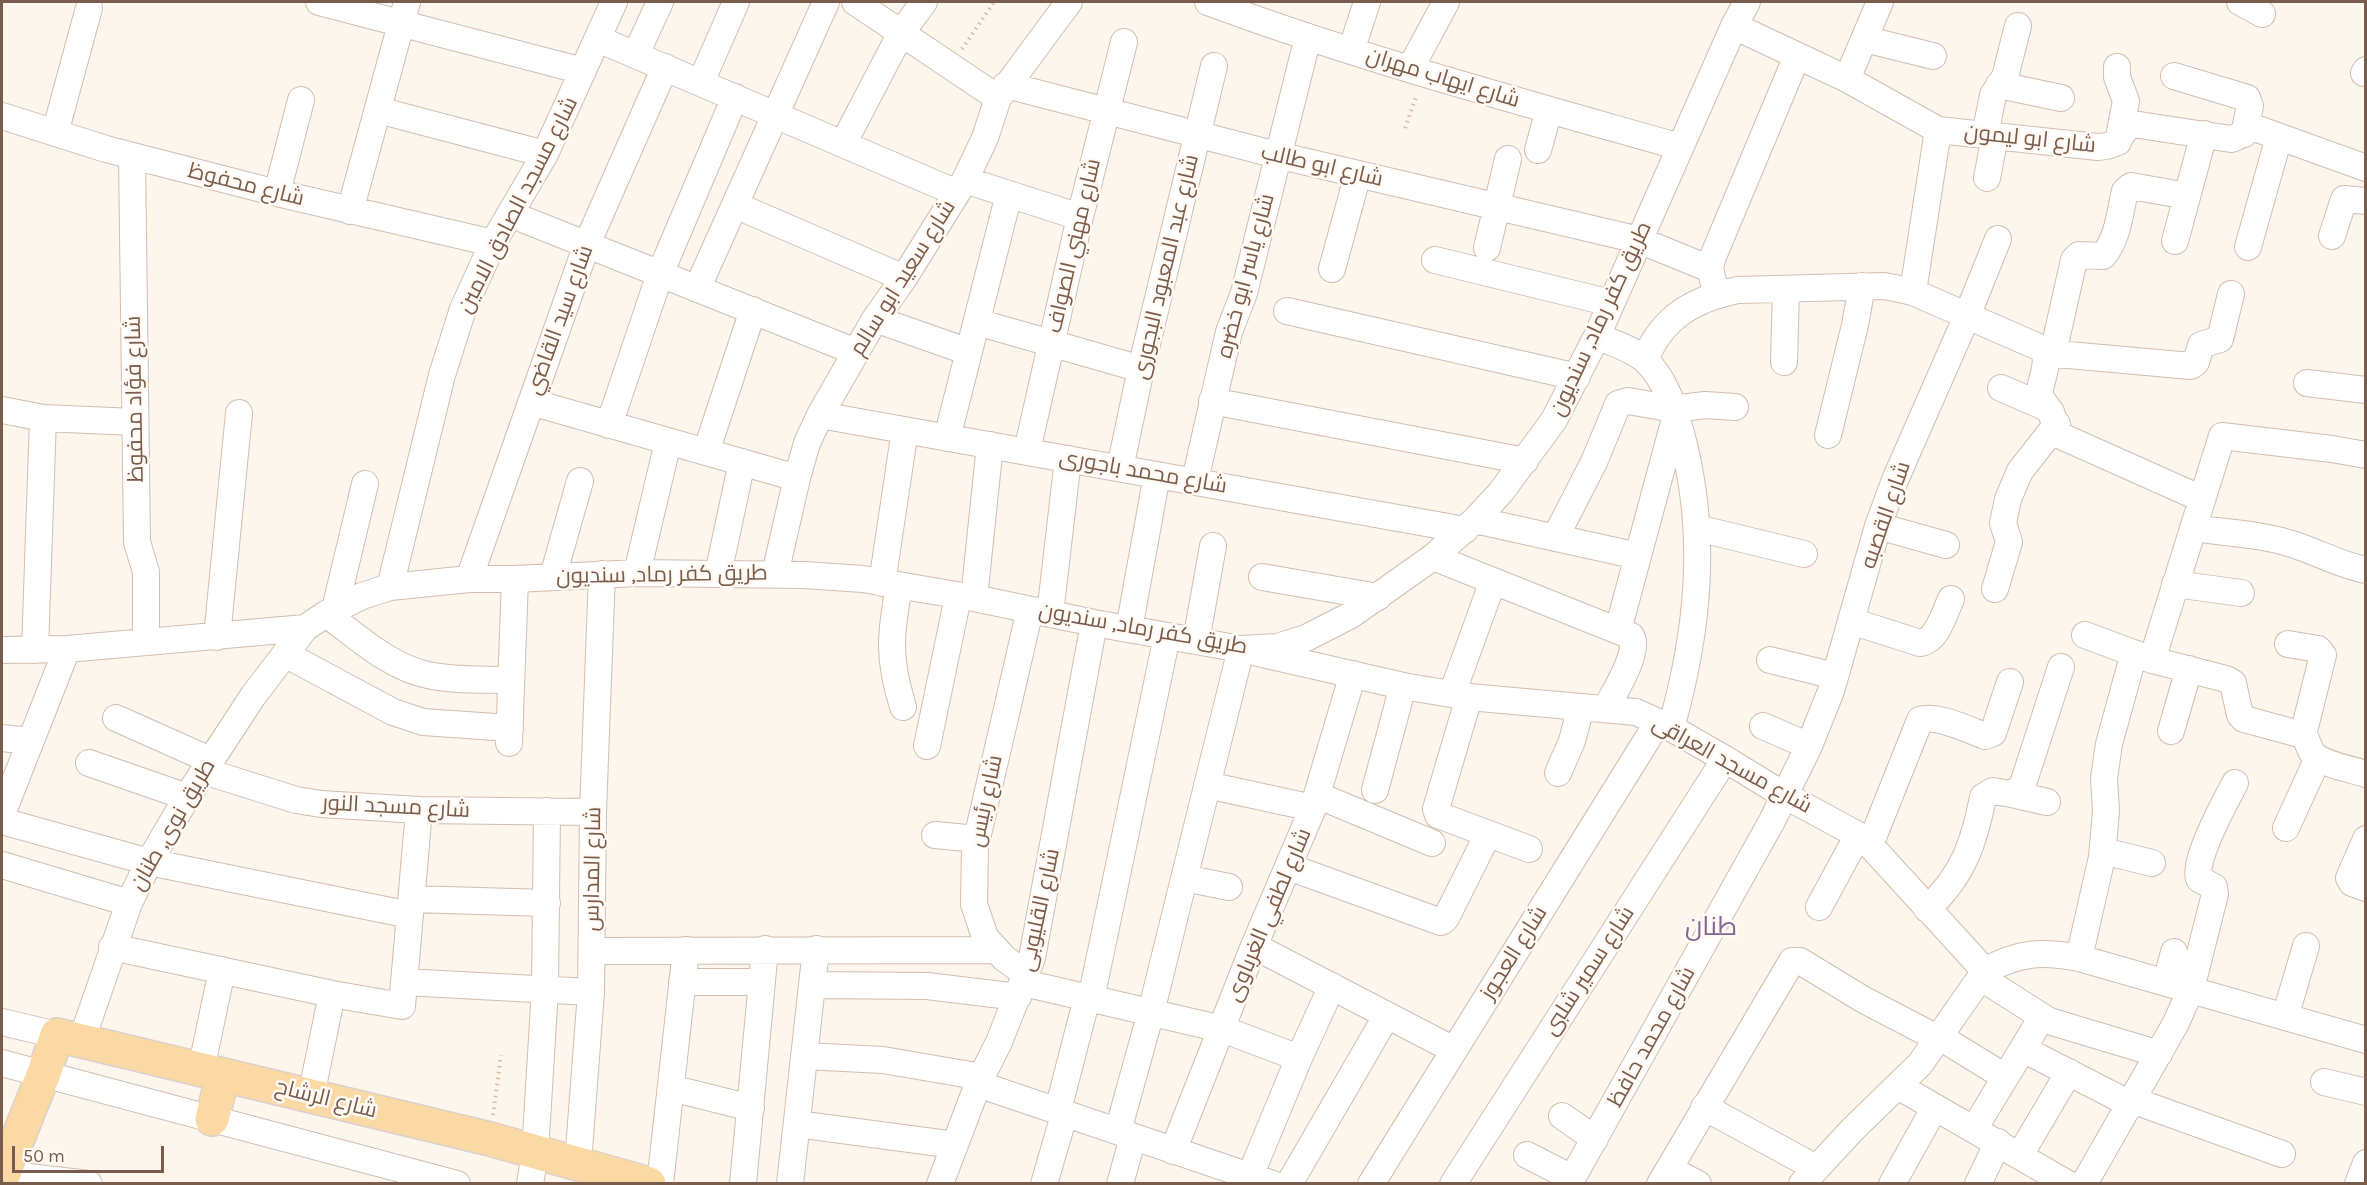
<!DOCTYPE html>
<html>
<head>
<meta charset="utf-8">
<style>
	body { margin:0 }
	#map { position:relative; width:2367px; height:1185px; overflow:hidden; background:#fdf6ec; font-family:Karla,sans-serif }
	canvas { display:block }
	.frame { position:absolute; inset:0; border:3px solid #7a5c4d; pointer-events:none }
	.scale { position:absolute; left:12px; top:1146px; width:152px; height:27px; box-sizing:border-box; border:3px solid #7a5c4d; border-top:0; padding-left:8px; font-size:18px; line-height:21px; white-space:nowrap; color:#7a5c4d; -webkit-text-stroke:4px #fffaf3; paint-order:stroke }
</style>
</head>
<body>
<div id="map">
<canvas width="2367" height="1185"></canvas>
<div class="frame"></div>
<div class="scale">50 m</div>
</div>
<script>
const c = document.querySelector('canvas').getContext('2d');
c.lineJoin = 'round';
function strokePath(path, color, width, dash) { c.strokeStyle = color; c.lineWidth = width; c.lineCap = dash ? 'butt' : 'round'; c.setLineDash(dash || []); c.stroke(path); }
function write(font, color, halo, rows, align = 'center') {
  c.font = font + ' Karla,Cairo,sans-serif'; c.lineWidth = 5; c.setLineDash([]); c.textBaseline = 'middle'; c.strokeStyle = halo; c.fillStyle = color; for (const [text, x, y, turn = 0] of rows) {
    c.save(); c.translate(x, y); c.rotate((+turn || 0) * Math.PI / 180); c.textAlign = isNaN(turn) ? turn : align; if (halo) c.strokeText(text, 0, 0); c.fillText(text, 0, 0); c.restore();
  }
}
const path = new Path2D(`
	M962,49L994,2
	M1405,128L1417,94
	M493,1115L501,1055`);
const minor = new Path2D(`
	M319,2L583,71
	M855,2L998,98
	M1208,2C1362,59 1522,102 1680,147
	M2240,2L2262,14
	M1734,26L1847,79L1938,130L2098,147C2127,145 2114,134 2133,124L2231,139C2240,137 2245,130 2255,128L2366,168
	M598,39L957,193
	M1864,39L1933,56
	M1351,51L1367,2
	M636,54L660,2
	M2117,67V77L2126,101L2118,142
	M1410,69L1446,2
	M2364,73L2366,70
	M2174,76L2247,98L2250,106L2244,134
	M1847,79L1880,2
	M701,82L736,2
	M1006,85L1277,155L1639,240L1710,269
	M1999,85L2061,98
	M378,110L545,154
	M2,116L106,149L277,193L493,243
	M55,133L89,8
	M1985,135L1993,95L2005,77L2018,26
	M843,144L901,33L924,2
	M1538,150L1549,110
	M132,156L137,542L146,572V641
	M1987,178L1995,136
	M965,180L1080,217
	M277,193L301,100
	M735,205L904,278
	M350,211L407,2
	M510,214L856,352
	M2332,236L2344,199L2366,201
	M2175,241L2204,134
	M2248,247L2279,137
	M1487,248L1508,159
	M1435,260L1611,303
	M1332,269L1358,174
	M1714,284L1710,269L1712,259L1797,56
	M697,289L826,2
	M1913,292L1938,130
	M1287,311L1577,377
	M875,319L969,352
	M977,322L1141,369
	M1597,336C1612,343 1633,349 1645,360C1665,378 1674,408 1681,433C1708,533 1699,629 1671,728
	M2046,353L2191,366L2196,362L2201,345L2220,339L2231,294
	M2053,353L2074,260L2079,255L2103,256C2118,239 2120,212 2125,191L2131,186L2187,196
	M1645,360C1662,317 1694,299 1738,290L1884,286L1895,288L1913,292L2043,349C2051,362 2040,381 2039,396L2051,412L2057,431L2061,436L2202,499
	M1784,362L1786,289
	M2307,383L2366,390
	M2001,388L2047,408
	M1212,401L1525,461
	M531,402L797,478
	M2,410L43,418L135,422
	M820,415L1465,530
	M609,425L660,274L735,97
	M1828,435L1855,325L1862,286
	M947,438L1009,194
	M1027,451L1080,217L1124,42
	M706,452L753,310
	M1120,468L1141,369L1214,66
	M1195,480L1229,332L1244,293L1308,37
	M1475,520L1638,556
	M1878,526L1946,545
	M1697,528L1804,554
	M2193,528C2226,533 2263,534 2295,545C2319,553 2340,565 2366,570
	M1555,538L1594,462L1618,404L1628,401L1674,409L1705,405L1735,407
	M1433,557L1631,636C1641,650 1614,693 1606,708
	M637,573L668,442
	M718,574L742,462
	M775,574L797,478L807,443L820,415L875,319L904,278L965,180L985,138L998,98L1069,2
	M553,576L580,481
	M1262,577L1378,597
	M469,579L587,244L665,67
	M882,583L905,430
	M2175,584L2241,593
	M899,586C890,636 888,658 903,707
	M390,587L442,375L463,309L493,243L545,154L614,2
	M1995,589L2009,542L2003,523L2008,499L2020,471L2057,424
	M974,598L990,445
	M335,609L365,484
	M326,614C357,636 389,667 428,675C455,681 484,679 511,680
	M1050,614L1068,459
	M1851,621L1920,643C1937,641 1944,614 1951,599
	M1129,629L1157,475
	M1618,630L1676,415
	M2085,635L2152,660L2226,679L2233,683L2240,715L2244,719L2303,735C2309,741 2308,750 2315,756C2324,764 2353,770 2366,774
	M217,637L239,413
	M1196,641L1213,546
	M2288,644L2318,649L2323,655L2303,735
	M2,650L67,649L305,628
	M35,650L43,418
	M285,654L393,712L423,722L510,728
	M1770,660L1835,676
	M2152,660L2222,436L2332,449L2366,455
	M1452,694L1493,581
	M1469,697L1436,809L1438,815L1529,849
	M116,718L210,760
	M1763,726L1809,746
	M2171,731L2189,669
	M2,738L30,741
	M509,743L515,579
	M927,746L958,597
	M89,763L187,797
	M204,771L296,800L321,804L419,810L593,812
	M1558,773L1572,741L1581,707
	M1207,785L1313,808
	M1375,790L1403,686
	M2012,794L2047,802
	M1317,795L1432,843
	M2,814L67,649
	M2,821L149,862L410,915
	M2286,828L2318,758
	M935,835L977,839
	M2366,839L2349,878L2352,883L2366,888
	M1870,845L1920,720C1936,714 1969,730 1985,736L1993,733L2010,682
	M2103,851L2152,863
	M2,865L129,903
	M1289,867L1441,922L1446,918L1488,834
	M1184,878L1229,887
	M412,899L547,903
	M1819,907L1858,835
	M1927,909C1963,876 1974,843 1983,797L1993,791L2012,794L2022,787L2061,667
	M1254,946L1454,1050
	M112,947L332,994L402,1006L419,810
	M592,951L997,950
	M2079,958L2102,857L2106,811L2104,778L2109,744L2134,653
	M1027,975L1004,958L985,937L974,904L975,847L1030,610
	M1980,977L2049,1021L2159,1054
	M404,982L591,992
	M682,982H762
	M2166,982L2174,952
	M1024,983L1222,1029L1299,1058
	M812,985L927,986L1018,997
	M1091,999L1167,636
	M2285,1017L2306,946
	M2,1022L57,1035
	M1940,1037L2005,1077
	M81,1042L129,903L149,862L187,797L253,696L305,628L326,614L362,596L390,587L469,579H515L637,573L804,575L863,579L974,598L1094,623L1241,649L1277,647L1306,638L1351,615L1433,557L1475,520L1501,492L1554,420L1597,336L1734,26L1747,2
	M2023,1049L2130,1104
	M804,1056L883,1060L982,1077
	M2,1063L457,1184
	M201,1070L222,970
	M2324,1082L2366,1092
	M978,1084L1273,1184
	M1898,1086L2068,1184
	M671,1088L751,1108
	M311,1096L332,994
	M2132,1100L2282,1154
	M1704,1107L1816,1168
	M1058,1110L1087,998
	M1562,1116L1595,1139
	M797,1124L955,1145
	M1974,1129L2042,1017
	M1118,1131L1151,1012L1241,649L1403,686L1469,697L1636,712L1671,728L1725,759L1784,795L1858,835L1870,845L1985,971
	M1173,1151L1254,946L1313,808L1353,674
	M1527,1155L1572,1178
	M2020,1155L2069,1072
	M578,1163L591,992L593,812L602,574
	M1669,1169L1698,1184
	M3,1174L89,1184
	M1250,1176L1299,1058L1332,986
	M530,1184L535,1153L545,989L547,811
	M660,1184L686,950
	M743,1184L765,949
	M790,1184L816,949
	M940,1184L978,1084L999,1042L1032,958L1094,623
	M1044,1184L1065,1112
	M1120,1184L1133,1137
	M1289,1184L1387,1015
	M1371,1184L1658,722
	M1453,1184L1725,759
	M1569,1184L1772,821L1809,746L1831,691L1878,526L1895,480L1967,316L1998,239
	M1660,1184L1792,961H1800L1864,1000L1939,1039
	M1802,1184L1853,1129L1920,1064L1985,971C2019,952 2042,951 2079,958L2366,1040
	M1892,1184L1935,1107
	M1978,1184L1998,1142
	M2084,1184L2176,1023L2191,989L2215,894L2214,887L2199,879C2192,862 2226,800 2235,783
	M2358,1184L2366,1163`);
const major = new Path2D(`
	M212,1119L223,1075
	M2,1178L44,1073L57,1035L490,1139L649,1184`);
const streetNames = [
	["شارع ايهاب مهران",1443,78,17],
	["شارع ابو ليمون",2030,139,6],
	["شارع ابو طالب",1322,166,13],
	["شارع محفوظ",246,185,14],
	["شارع مسجد الصادق الامين",518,205,-63],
	["شارع مهني الصواف",1074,246,-77],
	["شارع عبد المعبود البجورى",1166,267,-77],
	["شارع ياسر ابو خضره",1246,276,-75],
	["شارع سعيد ابو سالم",903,278,-58],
	["طريق كفر رماد, سنديون",1601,319,-65],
	["شارع سيد القاضي",560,320,-70],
	["شارع فؤاد محفوظ",135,399,-91],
	["شارع محمد باجورى",1143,472,10],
	["شارع القصبه",1886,515,-71],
	["طريق كفر رماد, سنديون",662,575,-1],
	["طريق كفر رماد, سنديون",1143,629,10],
	["شارع مسجد العراقى",1732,765,29],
	["شارع رئيس",986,801,-78],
	["شارع مسجد النور",396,807,3],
	["طريق نوى, طنان",173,825,-60],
	["شارع المدارس",593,869,-89],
	["شارع القليوبى",1040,910,-78],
	["شارع لطفي الغرباوى",1269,915,-67],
	["شارع العجوز",1514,953,-58],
	["شارع سمير شلبى",1589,971,-57],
	["شارع محمد حافظ",1652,1037,-61],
	["شارع الرشاح",326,1099,14]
];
const quarterNames = [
	["طنان",1711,928]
];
strokePath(minor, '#d1beb0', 28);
strokePath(major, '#dad1cd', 36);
strokePath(path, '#d9b8a5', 4, [1.5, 4.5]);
strokePath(minor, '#fff', 26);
strokePath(major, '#fbd9a5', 33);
write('22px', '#7a5c4d', '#fffaf3', streetNames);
write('26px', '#846695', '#fffaf3', quarterNames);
</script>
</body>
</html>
